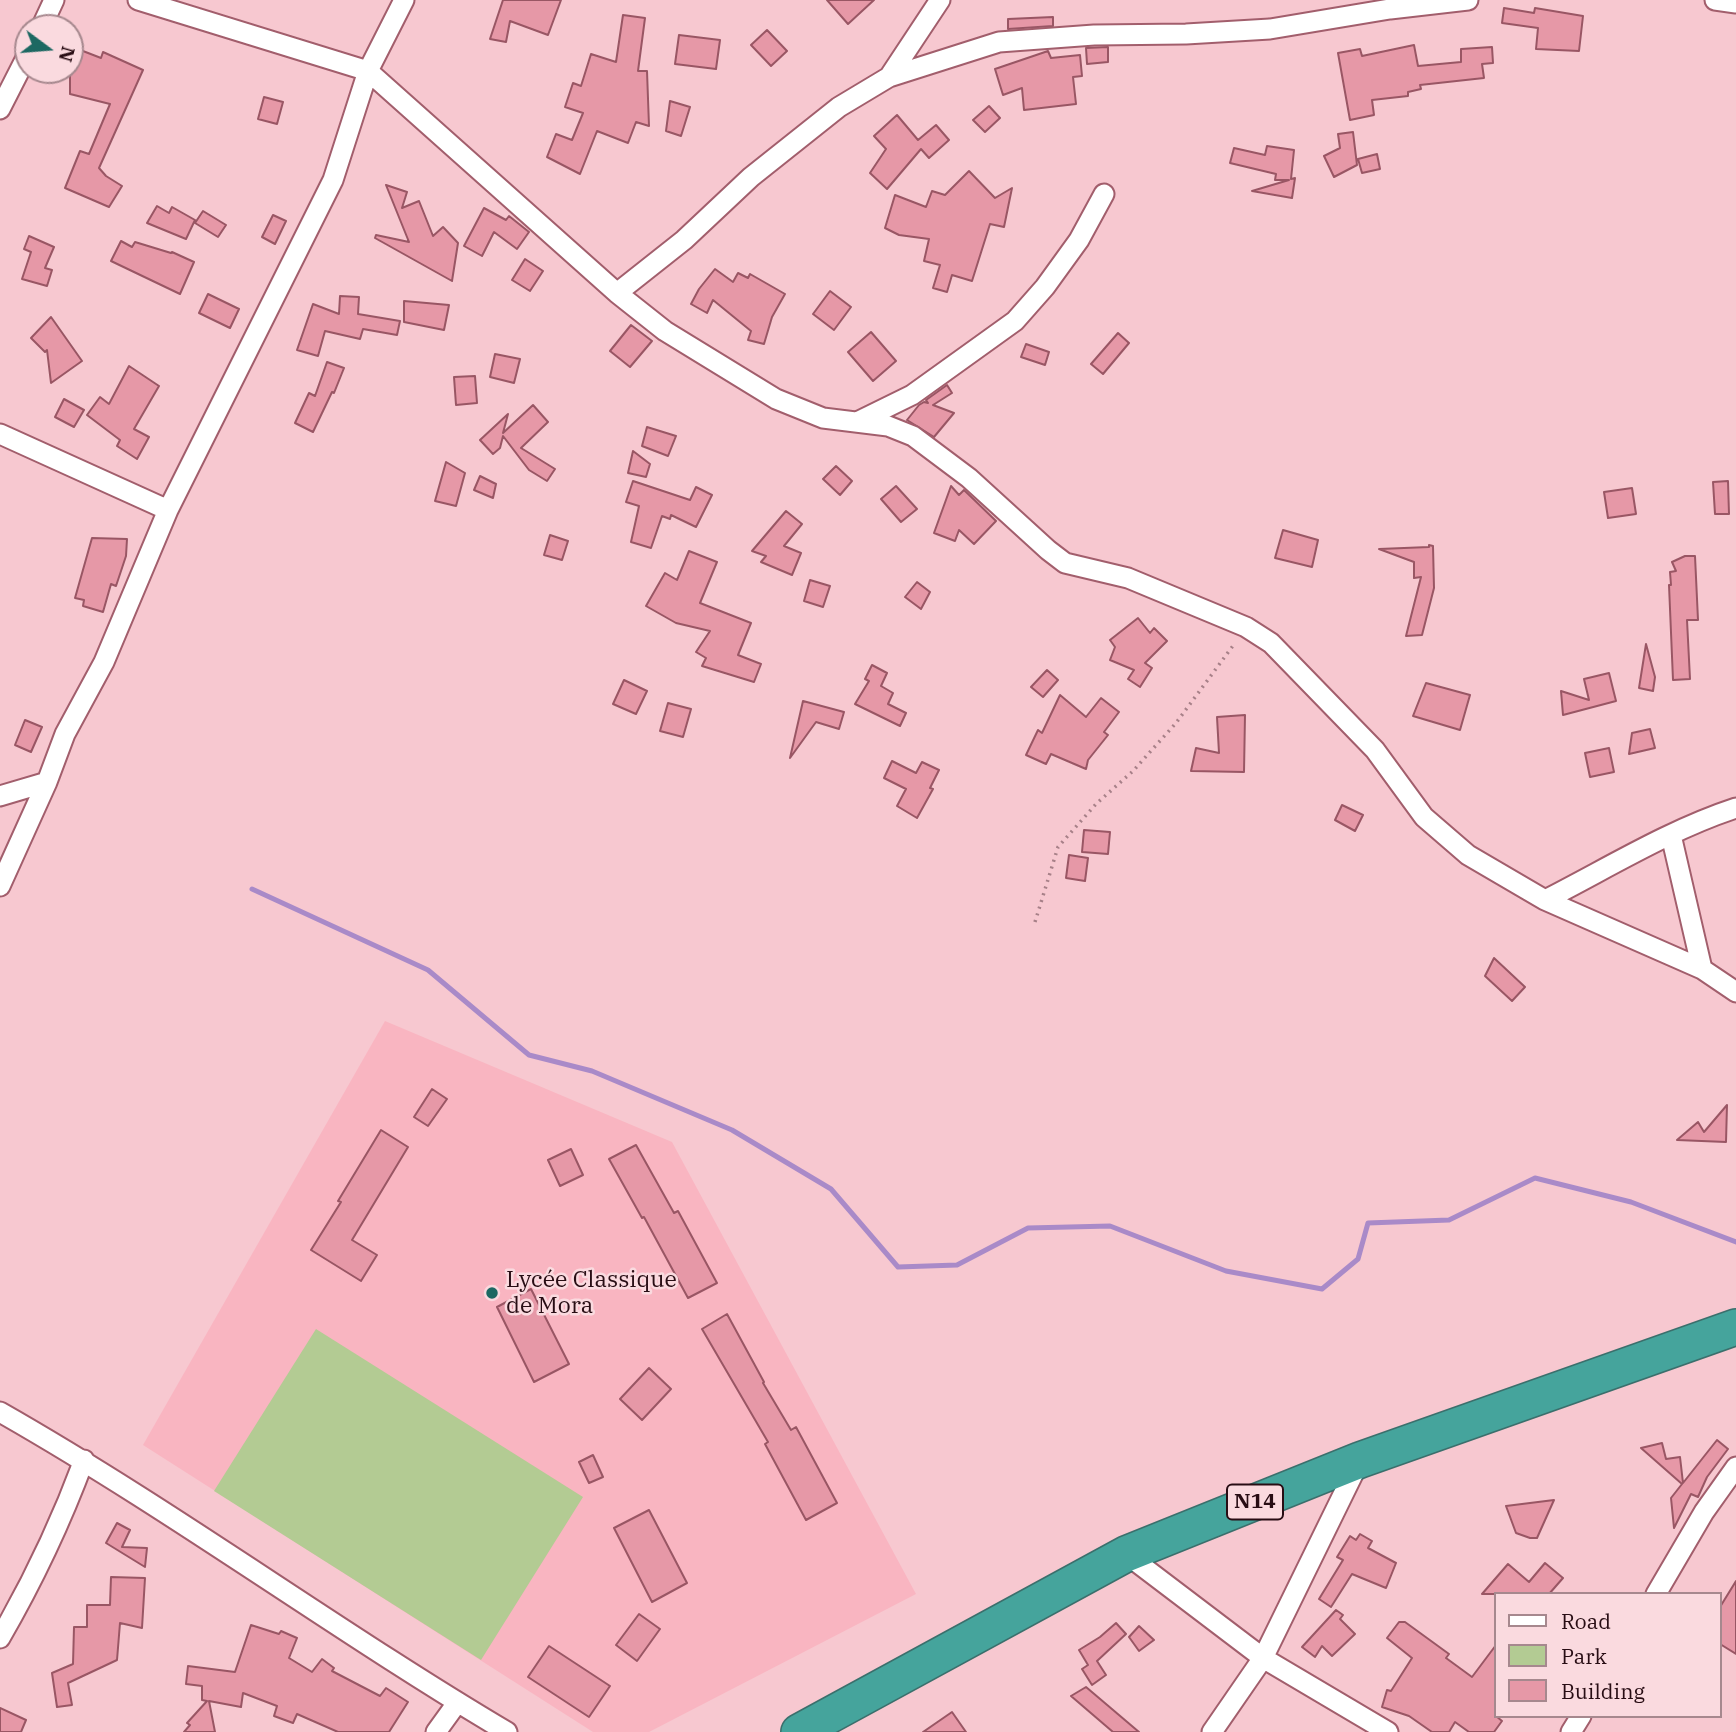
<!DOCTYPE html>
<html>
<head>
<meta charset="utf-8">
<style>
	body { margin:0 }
	#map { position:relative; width:1736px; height:1732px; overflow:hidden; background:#f7c8d0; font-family:"IBM Plex Serif",serif }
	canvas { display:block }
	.legend { position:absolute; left:1494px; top:1592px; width:228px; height:126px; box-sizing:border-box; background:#fadadf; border:2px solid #a6888e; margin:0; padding:9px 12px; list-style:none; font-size:21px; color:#280d14 }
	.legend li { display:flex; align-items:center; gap:14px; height:35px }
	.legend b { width:35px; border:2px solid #a6888e }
	.north { position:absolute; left:14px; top:14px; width:70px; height:70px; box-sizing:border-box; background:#fadadf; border:2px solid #a6888e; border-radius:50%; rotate:106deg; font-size:19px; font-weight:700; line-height:28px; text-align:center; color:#280d14 }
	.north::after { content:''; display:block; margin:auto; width:24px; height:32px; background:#1d6862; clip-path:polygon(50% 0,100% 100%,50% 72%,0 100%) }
</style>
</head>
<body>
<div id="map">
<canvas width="1736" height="1732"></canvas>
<ul class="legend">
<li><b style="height:9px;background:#fff"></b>Road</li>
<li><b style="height:19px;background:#b3cb93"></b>Park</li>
<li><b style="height:19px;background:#e698a7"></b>Building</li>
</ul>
<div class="north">N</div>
</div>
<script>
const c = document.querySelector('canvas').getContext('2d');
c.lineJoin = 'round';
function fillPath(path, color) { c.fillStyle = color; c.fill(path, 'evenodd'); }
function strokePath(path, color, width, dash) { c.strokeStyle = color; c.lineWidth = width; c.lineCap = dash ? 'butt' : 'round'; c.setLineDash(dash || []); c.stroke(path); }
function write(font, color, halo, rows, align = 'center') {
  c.font = font + ' "IBM Plex Serif",serif'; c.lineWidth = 5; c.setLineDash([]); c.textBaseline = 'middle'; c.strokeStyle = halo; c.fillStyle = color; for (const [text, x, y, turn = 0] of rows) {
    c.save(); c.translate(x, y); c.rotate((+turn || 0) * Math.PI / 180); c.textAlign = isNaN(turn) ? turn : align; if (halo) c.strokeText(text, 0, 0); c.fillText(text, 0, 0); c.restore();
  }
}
const built = new Path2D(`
	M385,1021L672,1142L916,1594L649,1732H593L143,1445Z`);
const green = new Path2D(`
	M316,1329L583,1497L481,1660L214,1491Z`);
const stream = new Path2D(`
	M252,889L428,970L529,1055L592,1071L732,1130L831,1189L898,1267L957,1265L1028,1228L1110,1226L1226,1271L1322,1289L1358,1259L1368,1223L1449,1220L1535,1178L1631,1202L1736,1242`);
const building = new Path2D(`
	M503,0H561L548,35L510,21L506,42L490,39Z
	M827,0H874L848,24Z
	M1504,8L1534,13L1535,8L1583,16L1579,51L1536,49L1538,28L1502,23Z
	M623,15L645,18L638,71H647L649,126L636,122L628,143L597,131L580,174L547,157L556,134L572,140L583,113L565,107L573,83L581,86L591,54L616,62Z
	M1053,17V26L1008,29V19Z
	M767,30L787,51L771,66L751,45Z
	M679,35L720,40L716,69L675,64Z
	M1414,45L1418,66L1461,62V49L1492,47L1493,63L1482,64L1484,78L1420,85L1421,89L1408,92V96L1372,100L1374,115L1350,120L1338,53L1360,49L1362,56Z
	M70,46L101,58L103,52L143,70L99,168L106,176L122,186L109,207L65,188L80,151L89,154L110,104L70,94Z
	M1108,47V62L1087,64L1086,48Z
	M1048,51L1051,58L1080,55L1082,76L1073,77L1076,104L1024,110L1022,88L1003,95L995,69Z
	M264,97L283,102L277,124L258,119Z
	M670,101L690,107L681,136L666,131Z
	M989,106L1000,118L985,132L973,120Z
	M897,115L918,140L936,125L949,140L929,158L921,149L887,189L870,173L886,149L874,136Z
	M1353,132L1357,165L1334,177L1324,156L1340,148L1338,134Z
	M1267,146L1294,150L1291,179L1295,178L1292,198L1252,191L1289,180H1275L1276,174L1230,163L1234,148L1265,155Z
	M1377,154L1380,169L1362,173L1358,159Z
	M969,171L995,198L1012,188L1004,227L990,224L972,281L952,275L947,292L933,288L940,265L924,261L929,239L899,235L885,228L895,195L926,207L932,191L945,195Z
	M386,185L407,192L402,208L419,201L433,236L443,227L458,243L452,281L375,238L376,235L409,242Z
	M157,206L169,213L172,207L195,220L186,239L147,223Z
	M484,208L506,220L509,216L529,232L517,249L494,232L482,256L464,246Z
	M203,211L226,225L218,237L195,223Z
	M273,215L286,221L275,244L262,237Z
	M29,236L54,247L45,268L52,270L47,286L22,279L31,252L24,249Z
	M121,241L132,247L135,242L171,253L172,252L194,262L180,294L111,261Z
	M525,259L543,271L530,291L512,280Z
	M715,269L733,282L738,273L748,278L750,274L785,294L772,317L764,344L748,340L751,331L713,300L707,313L691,304L699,289Z
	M830,291L851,307L834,330L813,314Z
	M208,294L239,309L230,328L199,313Z
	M340,296L359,297L358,314L400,321L397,335L363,329L360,339L325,331L318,356L297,350L313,304L339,314Z
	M404,301L449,305L444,330L404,322Z
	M51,317L82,361L51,383L47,350L45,352L31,338Z
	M631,325L652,341L630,367L610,351Z
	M871,332L896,361L873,381L848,352Z
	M1118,333L1129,343L1103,374L1091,364Z
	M1026,344L1049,352L1045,365L1021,357Z
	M495,354L520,359L514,383L490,377Z
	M327,362L344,368L334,393L332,392L313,432L295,423L309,393L315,396Z
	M129,366L159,386L134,429L149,437L137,459L117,446L120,440L87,415L100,397L109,404Z
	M475,376L477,403L456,405L454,377Z
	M947,385L952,393L933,405L954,413L934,437L907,420L919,405L924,402L928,403L926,400Z
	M64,399L84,410L74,427L55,417Z
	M533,405L548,422L521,448L555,469L547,481L529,470L503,436L500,448L493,454L480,440L508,414L503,433Z
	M647,427L676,436L668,456L642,446Z
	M633,451L650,464L646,477L628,473Z
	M446,462L465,473L456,506L435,501Z
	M836,466L852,481L840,495L823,479Z
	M480,476L496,484L493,498L474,490Z
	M633,481L690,500L696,487L712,495L696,527L671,515L670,519L662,516L651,548L631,542L639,506L626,502Z
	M1728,481L1729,514H1715L1713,482Z
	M896,486L917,509L901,522L881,499Z
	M951,486L959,495L964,490L996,521L974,544L959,530L955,541L934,533Z
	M1632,488L1636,514L1608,518L1604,492Z
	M786,511L802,524L784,546L801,553L792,575L761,562L766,556L752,551Z
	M1283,530L1318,540L1312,567L1275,558Z
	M550,535L568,541L562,560L544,555Z
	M92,538L127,539L126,556L116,586L111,584L103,612L83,606L84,600L75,598Z
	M1429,545L1433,546L1434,588L1422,635L1406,636L1421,577L1414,578V562L1379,549L1429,547Z
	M689,551L717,562L700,603L751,623L738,655L761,664L754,682L702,666L706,658L696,652L710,631L676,623L646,606L665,573L677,580Z
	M1685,556H1695L1698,620H1687L1690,679L1673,680L1669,585H1671L1670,572L1676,571L1672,562Z
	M810,580L830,586L823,607L804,601Z
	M917,582L930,592L921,609L905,597Z
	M1138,618L1150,633L1154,628L1167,641L1145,663L1152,668L1140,687L1128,679L1134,670L1110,660L1115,647L1110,640Z
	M1646,644L1655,677L1653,691L1639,688Z
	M872,665L887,673L881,686L893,693L888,704L906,713L900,726L855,704L869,681L865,679Z
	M1047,670L1058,680L1043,697L1031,687Z
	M1609,673L1616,701L1563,715L1561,691L1589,700L1584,679Z
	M624,680L647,691L636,714L613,704Z
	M1426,683L1470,695L1460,730L1413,716Z
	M1060,695L1086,717L1101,698L1119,712L1104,732L1108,735L1088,760L1086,769L1051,754L1046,764L1026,755L1038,730L1042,733Z
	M803,701L844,712L839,729L816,722L790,758Z
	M668,703L691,709L683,737L660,731Z
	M1245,715L1244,772L1191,771L1196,748L1219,753L1217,717Z
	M25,720L42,727L31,752L15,745Z
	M1650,729L1655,748L1629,754L1632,733Z
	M1609,748L1614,772L1590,777L1585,753Z
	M892,761L916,773L922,762L939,770L930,788L933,789L917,818L897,806L906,789L884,778Z
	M1342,805L1363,815L1355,831L1335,820Z
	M1084,830L1110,832L1108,854L1082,852Z
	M1069,855L1088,858L1085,881L1066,878Z
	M1494,958L1525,987L1512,1001L1485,976Z
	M432,1089L447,1099L428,1126L414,1117Z
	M1727,1105L1726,1142L1677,1140L1698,1122L1704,1132Z
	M381,1130L408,1147L352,1240L377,1255L361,1281L311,1250L341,1202L338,1201Z
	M636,1145L674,1213L678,1211L717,1283L688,1298L644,1217L642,1218L609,1159Z
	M571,1149L583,1175L560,1186L548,1160Z
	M531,1289L569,1364L534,1382L497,1307Z
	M727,1314L764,1382L763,1383L791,1430L796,1427L837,1503L806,1520L765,1444L768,1442L702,1329Z
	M649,1368L671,1389L642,1420L620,1399Z
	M1717,1440L1728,1449L1707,1477L1698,1497L1691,1494L1674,1528L1671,1498L1682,1484L1641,1448L1662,1443L1666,1459L1680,1457L1683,1483Z
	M593,1455L603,1477L589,1483L579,1462Z
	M1554,1500L1537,1538H1530L1516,1533L1506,1506Z
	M649,1510L687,1583L652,1602L614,1528Z
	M117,1523L130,1530L122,1547L147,1548L145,1567L106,1543Z
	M1360,1534L1372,1541L1368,1548L1396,1563L1386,1588L1352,1574L1331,1607L1319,1599L1343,1560L1337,1557L1350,1536L1356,1540Z
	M1545,1563L1563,1578L1549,1594H1482L1508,1564L1529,1582Z
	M111,1577L145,1578L142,1628L120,1623L117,1660L68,1683L72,1705L57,1707L52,1673L73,1664L74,1627H87V1605H110Z
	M1736,1581V1654L1720,1644V1607Z
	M1336,1610L1343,1615L1340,1619L1355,1634L1332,1656L1322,1646L1315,1657L1302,1647Z
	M639,1614L660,1629L637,1661L616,1645Z
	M1399,1622H1405L1449,1654L1446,1658L1472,1677L1496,1645V1716L1502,1721L1494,1732H1469L1455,1722L1449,1732H1432L1409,1716L1382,1707L1387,1690L1391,1691L1412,1658L1387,1638Z
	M1116,1623L1126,1634L1097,1661L1106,1675L1092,1685L1082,1669L1088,1665L1079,1650L1100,1637Z
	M251,1625L279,1634L281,1631L297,1638L289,1658L312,1672L322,1659L334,1668L332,1671L380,1696L386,1688L408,1702L389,1732H338L297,1714L293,1723L274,1716L277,1706L243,1693L241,1707L209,1701L215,1732H184L190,1725L187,1723L207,1701L202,1700V1686L186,1684L188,1666L235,1672Z
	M1139,1626L1154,1640L1139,1651L1129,1637Z
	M549,1646L610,1686L589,1717L528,1677Z
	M1086,1687L1139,1732H1113L1071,1696Z
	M0,1708L26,1720L21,1732H0Z
	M952,1712L966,1732H923Z`);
const path = new Path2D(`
	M1035,922L1058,847L1096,804L1133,771L1176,723L1235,643`);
const street = new Path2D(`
	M138,0L368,71L617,293L684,240L751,177L839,107L889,77L999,42L1094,35L1186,34L1270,29L1390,9L1468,0
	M1715,0L1736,3
	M41,28L54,0
	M889,77L940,0
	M0,109L28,54
	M617,293L665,331L776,399L823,418L888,426L913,436L969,478L1048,550L1065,563L1128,578L1246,627L1271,643L1375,750L1424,817L1468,855L1545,900L1702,969L1736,992
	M857,422L912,395L1015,321L1045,287L1079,240L1104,194
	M0,434L168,510
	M0,796L47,782
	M1671,835L1702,969
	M0,886L47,782L65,734L104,662L168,510L333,180L368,71L404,0
	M1545,900C1608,868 1669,830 1736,808
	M0,1412C174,1511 335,1630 507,1732
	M1126,1554L1263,1658L1388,1732
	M1656,1594L1704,1512L1736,1467
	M0,1638C33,1581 61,1522 84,1460
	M436,1732L457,1703
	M1212,1732L1263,1658L1360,1460
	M1571,1732L1581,1716`);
const highway = new Path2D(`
	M799,1732L1126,1554L1360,1460L1736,1327`);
const markers = [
	[492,1293,7,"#1d6862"]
];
const shields = [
	[1255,1502,56]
];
const shieldNames = [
	["N14",1255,1502]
];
const poiNames = [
	["Lycée Classique",506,1280],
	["de Mora",506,1306]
];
fillPath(built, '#f9b5c1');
fillPath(green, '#b3cb93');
strokePath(stream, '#a98ac8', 5);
fillPath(building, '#e698a7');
strokePath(building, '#995664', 2);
strokePath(street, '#a25e6c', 23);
strokePath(highway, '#3b6f6c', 38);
strokePath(path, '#a78088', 3.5, [2, 5]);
strokePath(street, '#fff', 19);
strokePath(highway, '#45a49c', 35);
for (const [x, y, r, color] of markers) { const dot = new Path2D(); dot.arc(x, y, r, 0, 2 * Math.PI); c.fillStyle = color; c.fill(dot); strokePath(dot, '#fadadf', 2.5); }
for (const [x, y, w] of shields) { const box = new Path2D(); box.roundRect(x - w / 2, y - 17.5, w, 35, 5); c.fillStyle = '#fadadf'; c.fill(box); strokePath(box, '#280d14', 2); }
write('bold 21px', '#280d14', null, shieldNames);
write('23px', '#280d14', '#fadadf', poiNames, 'left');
</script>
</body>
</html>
